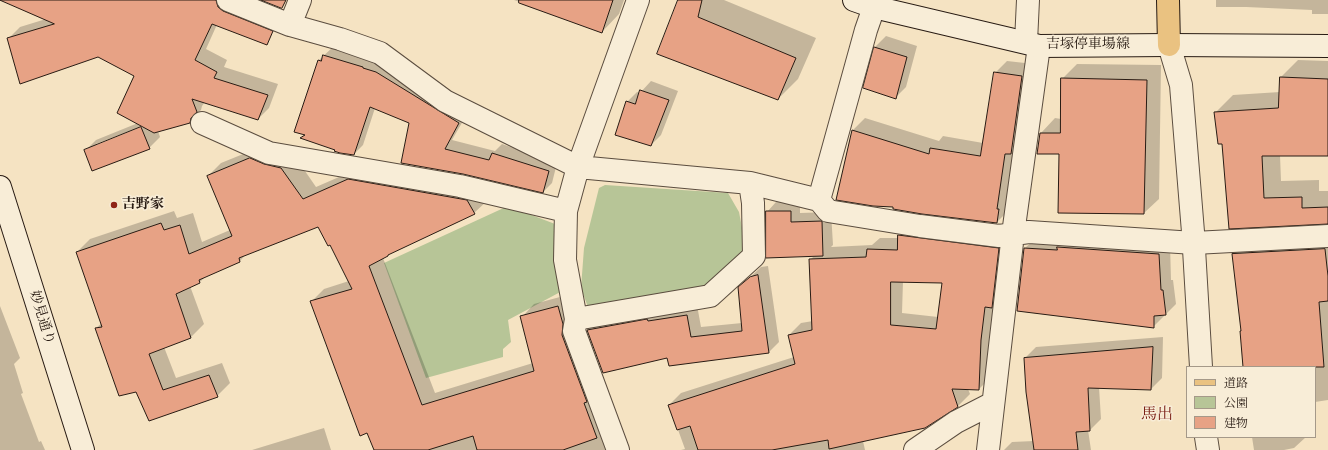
<!DOCTYPE html>
<html>
<head>
<meta charset="utf-8">
<style>
	body { margin:0 }
	#map { position:relative; width:1328px; height:450px; overflow:hidden; background:#f5e3c2; font-family:"IM FELL English","Noto Serif JP",serif }
	canvas { display:block }
	.legend { position:absolute; left:1186px; top:366px; width:130px; height:72px; box-sizing:border-box; background:#f8edd7; border:1px solid #a59989; margin:0; padding:5px 7px; list-style:none; font-size:12px; color:#281b13 }
	.legend li { display:flex; align-items:center; gap:8px; height:20px }
	.legend b { width:20px; border:1px solid #a59989 }
</style>
</head>
<body>
<div id="map">
<canvas width="1328" height="450"></canvas>
<ul class="legend">
<li><b style="height:5px;background:#eac281"></b>道路</li>
<li><b style="height:11px;background:#b7c597"></b>公園</li>
<li><b style="height:11px;background:#e7a285"></b>建物</li>
</ul>
</div>
<script>
const c = document.querySelector('canvas').getContext('2d');
c.lineJoin = 'round';
function fillPath(path, color) { c.fillStyle = color; c.fill(path, 'evenodd'); }
function strokePath(path, color, width, dash) { c.strokeStyle = color; c.lineWidth = width; c.lineCap = dash ? 'butt' : 'round'; c.setLineDash(dash || []); c.stroke(path); }
function write(font, color, halo, rows, align = 'center') {
  c.font = font + ' "IM FELL English","Noto Serif JP",serif'; c.lineWidth = 3; c.setLineDash([]); c.textBaseline = 'middle'; c.strokeStyle = halo; c.fillStyle = color; for (const [text, x, y, turn = 0] of rows) {
    c.save(); c.translate(x, y); c.rotate((+turn || 0) * Math.PI / 180); c.textAlign = isNaN(turn) ? turn : align; if (halo) c.strokeText(text, 0, 0); c.fillText(text, 0, 0); c.restore();
  }
}
const green = new Path2D(`
	M605,185L728,193L739,212L747,254L708,290L589,310L581,288L584,248L599,188Z
	M508,206L555,224L564,290L508,320L511,342L503,349V357L426,378L384,263Z`);
const shadow = new Path2D(`
	M15,0H228L206,49L227,60L224,67L278,84L269,108L258,119L205,102L202,106L201,110L189,122L158,131L160,137L149,148L85,151L96,140L138,123L136,75L99,56L8,39L20,27L46,19ZM146,125V126L96,146V144Z
	M514,0H624L619,14L602,32Z
	M682,0H724L816,38L798,79L778,99L659,53Z
	M1216,0H1328V14H1312V10L1246,7H1216Z
	M886,36L917,46L906,87L895,98L864,87L875,47Z
	M333,47L371,58L467,114L452,140L495,151L502,144L557,163L552,183L543,192L463,173L410,122L375,108L363,145L354,154L302,137L304,134L295,131L319,60Z
	M1298,60L1328,61V155H1280L1281,181L1319,180V191H1328V223L1230,228L1223,143L1215,113L1233,95L1280,92L1281,77Z
	M1007,61L1034,64L1009,210L997,222L837,199L853,130L865,118L939,141L943,136L983,143L995,73Z
	M1077,64L1161,65L1159,199L1144,213L1060,153L1041,133L1055,118L1061,119L1062,79Z
	M651,81L678,91L661,135L651,145L627,102L637,92L640,93Z
	M263,146L294,155L316,187L362,167L487,201L474,213L390,253L383,258L435,393L533,363L522,317L534,304L571,294L612,450H375L311,302L324,289L349,281L330,244L319,226L247,253L240,261L206,276L200,282L190,286L204,324L191,337L164,347L176,378L222,363L230,383L217,396L137,391L96,328L102,323L77,252L90,239L174,211L177,218L193,213L202,242L230,230L208,176L221,163Z
	M776,202H800V213L831,212L833,245L831,247L872,245L880,238H899V236L911,223L1010,237L991,377L979,389H968L970,394L958,406L863,441L865,450H681L685,449L669,405L681,393L794,357L789,335L801,323L813,321L810,260L815,255L767,212ZM903,281L943,282L938,317L902,313Z
	M1328,232V400L1315,402V367H1244L1242,330L1233,254L1251,237Z
	M1036,238L1170,244L1171,280H1173L1176,304L1166,314H1164V316L1153,327L1025,248Z
	M768,266L779,342L769,352L668,357L588,330L598,320L697,305L701,327L742,323L739,288L761,267Z
	M0,306L20,358L14,364L23,393L21,394L39,442L41,441L45,450H0Z
	M1163,337L1162,378L1151,389L1099,387L1101,419L1090,430H1088L1091,450H1004L1012,442L1034,441L1025,358L1036,347Z
	M324,428L331,450H252Z
	M1252,437H1306L1294,448L1284,450H1254Z`);
const building = new Path2D(`
	M0,0H216L218,7L223,11L273,31L267,45L212,24L195,60L217,72L214,78L268,95L258,120L192,99L197,112L191,118L190,123L154,133L117,113L134,76L98,57L20,84L7,38L54,24Z
	M261,0H286L282,8Z
	M519,0H613L602,33L519,3Z
	M678,0H702L698,17L796,58L778,100L657,54Z
	M874,47L907,57L896,99L863,88Z
	M323,55L363,67V68L376,72L459,123L445,149L489,160L492,153L549,171L543,193L463,174L401,163L409,123L370,107L354,155L340,153L334,151L335,150L300,138L305,135L294,132L318,60L321,61Z
	M994,72L1022,76L1011,154H1005L997,209H999L997,223L922,214L893,209V207L873,206L836,200L852,130L929,154L930,148L980,156Z
	M1280,77L1328,79V156H1262L1264,198L1302,197V208L1328,207V224L1229,229L1222,144H1218L1214,112L1278,108Z
	M1061,78L1147,80L1144,214L1058,213L1059,154H1037L1040,133H1060Z
	M640,90L669,100L651,146L615,135L626,101L635,104Z
	M141,127L150,149L92,171L84,150Z
	M250,158L264,164L281,168L303,199L348,179L467,200L475,214L388,255V256L369,266L422,405L534,371L520,316L558,306L563,324L562,335L587,402L584,403L597,438L563,450H477L473,436L428,450H374L367,433L360,436L310,301L352,289L330,245L328,246L318,227L239,258L240,262L199,280L200,283L176,294L191,338L149,354L163,390L209,375L218,397L149,421L136,392L119,396L95,328L102,327L76,252L161,223L164,230L180,225L189,254L232,236L207,176Z
	M766,211H791V222L822,221L823,256L766,258Z
	M898,235L999,248L992,308L985,307L981,340L979,390L952,389L958,407L925,428L829,449L828,440L772,450H698L690,426L677,430L668,405L795,364L788,335L812,330L809,259L866,257L867,249L897,250ZM891,282L942,283L936,329L891,325Z
	M1057,247L1159,254L1161,290H1163L1166,315L1154,316V328L1017,311L1024,248L1057,250Z
	M1325,249L1328,276V301L1319,302L1324,367H1243L1240,331H1241L1232,254Z
	M758,275L769,353L669,366L667,358L603,373L587,330L647,319L648,321L687,315L691,337L742,331L738,287L750,277Z
	M1153,347L1151,390L1088,388L1090,431L1076,432L1078,450H1034L1026,392L1024,358Z`);
const minor = new Path2D(`
	M228,0L290,25
	M300,0L290,25L340,39L380,53L445,101L578,167L750,183L819,200L828,211L920,226L999,236L1029,232L1194,243L1328,236
	M1026,42L1028,0
	M202,123L269,153L460,186L566,211
	M819,200L866,30L874,7
	M576,319L710,296L754,256L753,203L750,183
	M618,450L574,331L576,319L565,260L566,211L578,167L638,0
	M915,450L956,422L993,403
	M988,450L1013,234L1039,46`);
const tertiary = new Path2D(`
	M1169,45L1181,85L1193,232L1201,367
	M1206,437L1208,450`);
const secondary = new Path2D(`
	M854,0L874,7L1039,46L1169,45L1328,46
	M0,187L83,450`);
const primary = new Path2D(`
	M1168,0L1169,45`);
const markers = [
	[114,205,4,"#8f2418"]
];
const streetNames = [
	["吉塚停車場線",1088,45],
	["妙見通り",41,318,73]
];
const poiNames = [
	["吉野家",122,205]
];
const quarterNames = [
	["馬出",1157,416]
];
fillPath(green, '#b7c597');
fillPath(shadow, '#0003');
fillPath(building, '#e7a285');
strokePath(building, '#281b13', 1);
strokePath(minor, '#5b4d3f', 24);
strokePath(tertiary, '#5b4d3f', 24);
strokePath(secondary, '#281b13', 24);
strokePath(primary, '#281b13', 24);
strokePath(minor, '#f8edd7', 22);
strokePath(tertiary, '#f8edd7', 22);
strokePath(secondary, '#f8edd7', 22);
strokePath(primary, '#eac281', 22);
for (const [x, y, r, color] of markers) { const dot = new Path2D(); dot.arc(x, y, r, 0, 2 * Math.PI); c.fillStyle = color; c.fill(dot); strokePath(dot, '#f8edd7', 1.5); }
write('14px', '#281b13', '#f8edd7', streetNames);
write('bold 14px', '#281b13', '#f8edd7', poiNames, 'left');
write('16px', '#7a1f14', '#f8edd7', quarterNames);
</script>
</body>
</html>
